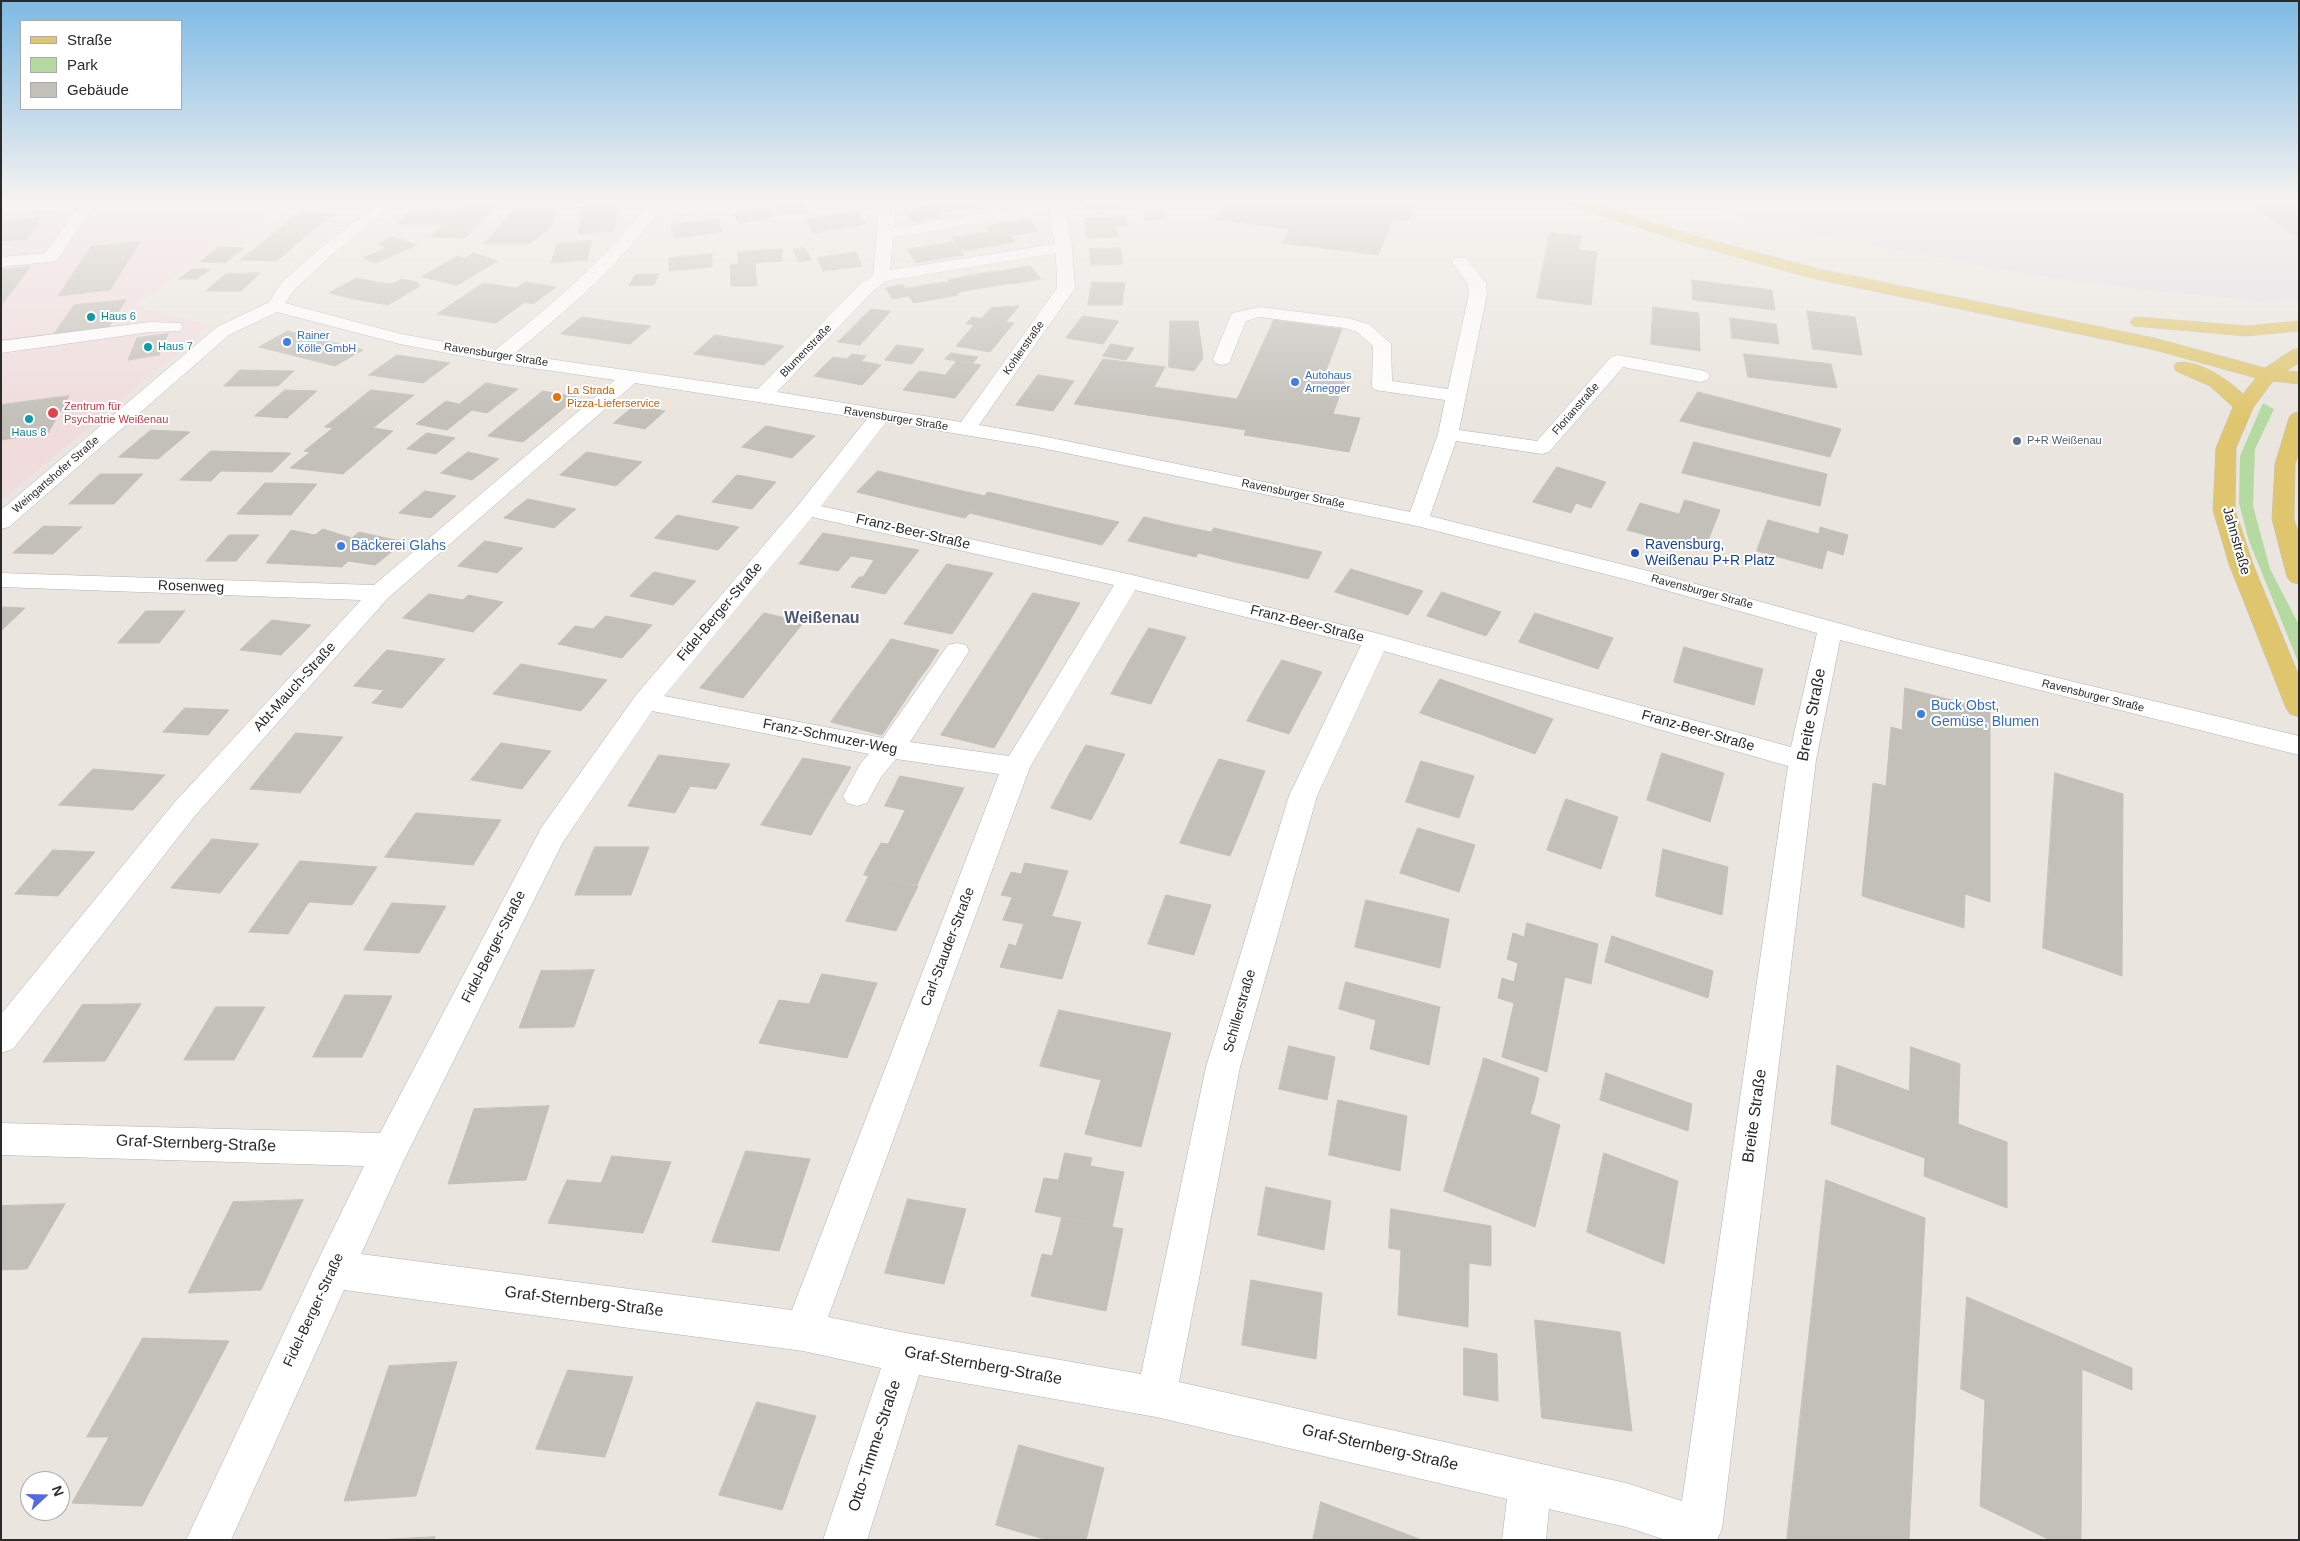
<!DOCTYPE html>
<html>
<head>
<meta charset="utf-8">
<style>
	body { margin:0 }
	#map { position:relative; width:2300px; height:1541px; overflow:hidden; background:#eae5de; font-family:Helvetica,sans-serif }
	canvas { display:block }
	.frame { position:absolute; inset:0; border:2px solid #2a2a2a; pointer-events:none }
	.legend { position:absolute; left:20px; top:20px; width:162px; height:90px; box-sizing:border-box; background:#fff; border:1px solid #aaa; margin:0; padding:6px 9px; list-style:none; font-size:15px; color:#2a2a2a }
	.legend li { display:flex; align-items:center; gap:10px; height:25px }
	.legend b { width:25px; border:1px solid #aaa }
	.north { position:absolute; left:20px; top:1471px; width:50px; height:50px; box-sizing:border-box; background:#fff; border:1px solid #aaa; border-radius:50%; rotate:69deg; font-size:14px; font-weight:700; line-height:20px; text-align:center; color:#2a2a2a }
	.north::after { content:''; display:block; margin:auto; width:18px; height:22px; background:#526be3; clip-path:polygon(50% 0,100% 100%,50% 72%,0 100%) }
</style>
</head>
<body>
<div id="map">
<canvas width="2300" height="1541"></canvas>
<div class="frame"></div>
<ul class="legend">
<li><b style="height:6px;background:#dfc66e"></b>Straße</li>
<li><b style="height:14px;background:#b4daa1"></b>Park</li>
<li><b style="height:14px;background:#c3bfb9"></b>Gebäude</li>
</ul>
<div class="north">N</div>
</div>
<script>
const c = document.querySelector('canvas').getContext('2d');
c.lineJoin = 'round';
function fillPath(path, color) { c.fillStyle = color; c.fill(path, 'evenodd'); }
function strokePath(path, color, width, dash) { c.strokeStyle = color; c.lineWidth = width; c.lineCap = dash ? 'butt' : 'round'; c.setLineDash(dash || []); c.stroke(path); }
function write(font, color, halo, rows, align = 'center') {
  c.font = font + ' Helvetica,sans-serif'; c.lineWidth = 4; c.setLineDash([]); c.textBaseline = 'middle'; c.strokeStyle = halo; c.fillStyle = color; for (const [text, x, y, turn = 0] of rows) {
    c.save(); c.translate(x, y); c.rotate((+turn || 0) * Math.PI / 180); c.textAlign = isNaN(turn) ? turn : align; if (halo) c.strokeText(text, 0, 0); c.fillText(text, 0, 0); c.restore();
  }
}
const industrial = new Path2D(`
	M1688,202H2299V299L2260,301L2153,291L2053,278L1843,240L1738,216Z`);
const medical = new Path2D(`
	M1,202H292L227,238L134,306L210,325L1,501Z`);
const green = new Path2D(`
	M2263,403L2274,409L2255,449L2253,506L2270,569L2299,625V664L2249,541L2239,503L2240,456Z`);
const building = new Path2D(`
	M587,202H634L633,204L585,208Z
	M803,202L808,212L781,215L777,206Z
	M927,202H956L962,209L936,213Z
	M956,202H985L987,204L962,209Z
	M1083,202H1118L1119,208L1084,209Z
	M1210,202H1416L1409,220L1393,219L1378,255L1282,243L1290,229L1215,219L1225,205Z
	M2248,202H2299V238Z
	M498,203L465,238L430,237L443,224H438L451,211L458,210L466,204Z
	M619,205L617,214L577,217L579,208Z
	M930,206L940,218L914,222L904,211Z
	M516,208H559L552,226L529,244H484Z
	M769,208L774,217L739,223L735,213Z
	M417,210L451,211L438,224H398L411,211Z
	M859,211L866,224L813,233L806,219Z
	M1163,211L1166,219L1145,220L1143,212Z
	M300,212L334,213L306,236H271Z
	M617,214L613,231L578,234L582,217Z
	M1125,217L1127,226L1116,227L1118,237L1087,238L1085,218Z
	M41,218L26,239L1,241V222Z
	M718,219L722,232L698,235L694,222Z
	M1029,219L1038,231L1009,236L1000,224Z
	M694,222L698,235L674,238L671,225Z
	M1000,224L1015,242L988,247L978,234L989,232L987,228L991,225Z
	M1550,232L1581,236L1579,250L1597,252L1591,305L1537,298Z
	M978,234L988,247L961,251L952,238Z
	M271,236H306L277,261L240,260Z
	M393,237L417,245L376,263L363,258L387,248L377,244Z
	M592,241L587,260L551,263L557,244Z
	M140,242L110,290L58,296L91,247Z
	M954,242L964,255L945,258L936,245Z
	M936,245L945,258L916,263L907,250Z
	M219,247L244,248L225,263L200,262Z
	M805,248L811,260L799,262L793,249Z
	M1120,248L1123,264L1091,265L1089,249Z
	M782,249V261L755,263L757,286H731L730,265L738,264V252Z
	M856,252L862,266L823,271L818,258Z
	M474,253L498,261L457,285L421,277L457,256L465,258Z
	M712,254V267L669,271V258Z
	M1030,266L1041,279L1012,284L1002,271Z
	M30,267L1,306V270Z
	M192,269H210L197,279H179Z
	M1002,271L1011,283L994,286L985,273Z
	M260,273L241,291H206L225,274Z
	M985,273L994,286L976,289L968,276Z
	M659,274L654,285L629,286L635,275Z
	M968,276L976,289L956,293L948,280Z
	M357,278L380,283L354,299L329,293Z
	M402,279L417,282L420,286L388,305L354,299L380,283L392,284Z
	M1692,280L1772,290L1775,310L1693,300Z
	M526,282L556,287L533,304L525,302L496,323L437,314L483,283L516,288Z
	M949,282L958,295L942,298L933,284Z
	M1092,282L1125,283L1122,305H1088Z
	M933,284L942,298L913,303L905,289Z
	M903,285L909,296L892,299L886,288Z
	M126,300L108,328L54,334L74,305Z
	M1019,306L1006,322L982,318L991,308Z
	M1653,307L1699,313L1700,351L1651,344Z
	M871,309L891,311L860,345L838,342Z
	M1807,311L1855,317L1862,355L1813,349Z
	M1083,316L1119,321L1103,344L1066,338Z
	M582,317L617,322L608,328H602L590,338L561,334Z
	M972,317L1006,322L1014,323L990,352L956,346L974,325L966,324Z
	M1730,318L1776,324L1779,344L1732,338Z
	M1274,320L1342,329L1325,373L1346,376L1333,414L1360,418L1349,452L1244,435L1246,430L1074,404L1103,359L1165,367L1154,387L1237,399Z
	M1170,321H1198L1203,358L1194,371L1169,367Z
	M617,322L651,326L630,344L590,338L602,328H608Z
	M288,331L363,350L335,366L259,347Z
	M168,334L159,355L128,360L137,338Z
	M715,335L784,346L764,365L694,354Z
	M1111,344L1134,348L1126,360L1103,356Z
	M897,345L924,349L912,364L885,360Z
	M951,353L978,357L972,364L945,359Z
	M852,354L866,356L861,361L881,365L862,385L814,376L833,357L847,359Z
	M1744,354L1831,364L1837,388L1748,377Z
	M397,355L450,363L423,383L369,375Z
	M957,361L981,365L955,398L903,390L919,371L945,375Z
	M240,370L294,371L278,386H224Z
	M1038,375L1074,381L1053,411L1016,405Z
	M486,383L518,389L487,413L472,410L447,430L416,424L446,401L459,404Z
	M285,390L317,391L287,418L255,416Z
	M371,390L414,395L373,428L393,431L343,474L290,468L310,452L304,451L333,428L325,427Z
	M543,391L577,397L551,419L516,413Z
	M1698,392L1841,429L1830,457L1680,421Z
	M69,396L48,433L1,440V405Z
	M635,405L665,411L645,429L614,423Z
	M516,413L551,419L523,442L488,436Z
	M766,426L815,436L792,458L742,447Z
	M151,430L190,432L158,459L119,457Z
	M427,433L455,438L436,454L407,449Z
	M1694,442L1827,474L1820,506L1682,473Z
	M211,451L291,453L272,472L221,471L211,481L180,480Z
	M468,452L499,459L472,480L441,473Z
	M587,452L642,462L616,486L560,475Z
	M1557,467L1606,482L1591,508L1576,503L1571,513L1533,502Z
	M878,471L929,483L909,505L857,492Z
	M100,474H143L114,504H69Z
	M737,475L776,482L752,509L712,502Z
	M265,483L317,484L291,515L237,514Z
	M929,483L954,489L935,511L909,505Z
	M954,489L985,496L965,518L935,511Z
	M425,491L456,496L431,518L399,513Z
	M988,492L1053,507L1035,529L970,513Z
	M528,499L576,509L554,528L504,518Z
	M1685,500L1720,510L1704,551L1627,530L1640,503L1679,514Z
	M1053,507L1119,522L1102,545L1035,529Z
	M677,515L739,527L718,550L655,538Z
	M1144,517L1177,525L1162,549L1128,541Z
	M1768,520L1819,534L1820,527L1848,535L1843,555L1827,550L1822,569L1757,551Z
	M1177,525L1211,532L1196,557L1162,549Z
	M44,526L82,527L53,554L13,553Z
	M1214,528L1249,536L1234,562L1198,553Z
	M323,529L352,538L359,532L404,542L375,565L348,561L342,567L266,563L291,530L315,535Z
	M823,533L919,550L885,594L851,587L859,577H863L874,560L851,556L838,571L799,564Z
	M229,535H259L236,561H206Z
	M1249,536L1285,544L1271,570L1234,562Z
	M485,541L523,548L497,573L458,566Z
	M1285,544L1322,552L1308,579L1271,570Z
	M947,564L993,573L952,634L904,624Z
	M1351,569L1423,591L1408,615L1335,592Z
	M654,572L696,581L673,605L630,596Z
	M1442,592L1501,612L1486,636L1427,616Z
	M1033,593L1080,603L994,748L941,735Z
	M429,594L463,600L468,595L503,602L473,632L403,618Z
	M1,607L25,608L1,631Z
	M146,611H185L159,643H118Z
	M764,613L804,622L743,698L700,688Z
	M1535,613L1613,638L1598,669L1519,642Z
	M606,616L652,625L622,658L558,644L575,626L593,629Z
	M272,620L311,625L281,655L240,650Z
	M1149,628L1186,637L1169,669L1130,660Z
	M891,639L939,650L929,666L880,655Z
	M1684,647L1763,669L1754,705L1674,682Z
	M387,650L445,659L402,708L372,703L384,690L354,686Z
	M880,655L929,666L917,682L868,671Z
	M1130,660L1169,669L1151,704L1111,694Z
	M1282,660L1322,672L1306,702L1264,690Z
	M521,664L607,680L581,711L493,694Z
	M868,671L917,682L906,699L856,687Z
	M1440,679L1496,699L1477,733L1420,713Z
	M856,687L906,699L894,717L843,705Z
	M1905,688L1990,710V902L1965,894L1964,928L1862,896L1873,783L1886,786L1891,727L1902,730Z
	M1264,690L1306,702L1289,734L1247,721Z
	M1496,699L1553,719L1535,754L1477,733Z
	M843,705L894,717L882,735L831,722Z
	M185,708L229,710L208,735L163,732Z
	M296,733L343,737L300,793L250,789Z
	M501,743L551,751L522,789L471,780Z
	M1086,745L1125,754L1109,786L1069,775Z
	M1662,753L1724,773L1710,822L1647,800Z
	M659,755L730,764L716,789L690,786L675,813L628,806Z
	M803,758L851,767L831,800L783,790Z
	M1219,759L1265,771L1246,818L1197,805Z
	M1421,761L1474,776L1459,818L1406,802Z
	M93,769L165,775L133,810L59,805Z
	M2055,773L2123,794L2122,976L2043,948Z
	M1069,775L1109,786L1091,820L1051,808Z
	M900,776L964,788L939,839L895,831L905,810L885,806Z
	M783,790L831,800L811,835L761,825Z
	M1566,799L1618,817L1601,869L1547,850Z
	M1197,805L1246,818L1230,856L1180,843Z
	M416,813L501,820L473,865L385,857Z
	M1418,828L1475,845L1459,892L1400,873Z
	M895,831L939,839L924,870L872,859L881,843L888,844Z
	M212,839L259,844L220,893L171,888Z
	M595,847H649L631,895H575Z
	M1663,849L1728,867L1722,915L1656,896Z
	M53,850L95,852L58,896L15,894Z
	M872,859L924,870L917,885L864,875Z
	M300,861L377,867L352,905L309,902L288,934L249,932Z
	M1025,863L1068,871L1052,916L1008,908L1012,897L1001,895L1011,872L1021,874Z
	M869,876L918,886L896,931L846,921Z
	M1166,895L1211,905L1194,955L1148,944Z
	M1366,900L1449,919L1440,968L1355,947Z
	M392,903L446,906L419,953L364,950Z
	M1008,908L1081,922L1062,979L1000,967L1009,944L1016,946L1024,924L1003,920Z
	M1527,923L1598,944L1591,984L1565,977L1547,1072L1502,1057L1514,1003L1498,998L1502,978L1514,982L1518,963L1507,959L1513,933L1524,937Z
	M1612,936L1713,971L1708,998L1605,962Z
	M594,970L574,1027L519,1028L541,971Z
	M822,974L877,983L847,1058L759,1043L779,1000L809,1004Z
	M1346,982L1440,1007L1429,1065L1370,1049L1376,1020L1339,1009Z
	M345,995L392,996L362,1057H313Z
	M141,1004L105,1061L43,1062L82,1005Z
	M216,1007H265L234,1060H184Z
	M1059,1010L1171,1033L1141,1147L1085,1134L1101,1080L1040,1066Z
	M1289,1046L1335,1057L1327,1100L1279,1089Z
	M1911,1047L1960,1064L1958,1124L2007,1142V1208L1924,1176L1925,1158L1831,1124L1837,1065L1909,1091Z
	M1484,1058L1539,1078L1535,1097L1479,1076Z
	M1606,1073L1692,1104L1688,1131L1600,1100Z
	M1479,1076L1535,1097L1530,1114L1474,1093Z
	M1474,1093L1560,1125L1535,1227L1444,1191Z
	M1338,1100L1407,1116L1400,1171L1329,1155Z
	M549,1106L526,1180L448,1184L474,1109Z
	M746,1151L810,1159L779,1251L712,1242Z
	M1065,1153L1092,1158L1090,1166L1124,1172L1112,1227L1035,1212L1044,1178L1058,1180Z
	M1604,1153L1678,1181L1664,1264L1587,1232Z
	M612,1156L671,1162L643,1233L548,1223L567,1180L601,1183Z
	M1826,1180L1925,1218L1909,1540H1787Z
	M1266,1187L1331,1201L1324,1250L1258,1235Z
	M908,1199L966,1209L944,1284L885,1273Z
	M303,1200L261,1290L188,1293L233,1202Z
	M65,1204L27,1269L1,1270V1206Z
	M1391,1209L1491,1226V1266L1469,1263L1468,1327L1398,1315L1401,1250L1389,1248Z
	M1062,1218L1123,1229L1106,1311L1031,1296L1042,1254L1052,1256Z
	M1251,1280L1322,1293L1316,1359L1242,1345Z
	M1967,1297L2132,1368V1390L2082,1369L2081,1540H2050L1980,1506L1985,1400L1961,1389Z
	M1535,1320L1620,1332L1632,1431L1542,1418Z
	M143,1338L229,1341L142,1506L72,1503L109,1437H87Z
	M1464,1348L1497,1354L1498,1401L1464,1395Z
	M457,1362L416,1496L344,1501L389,1366Z
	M568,1370L633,1377L605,1457L536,1449Z
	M757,1402L816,1416L782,1510L719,1495Z
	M1019,1445L1104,1468L1086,1540H1047L996,1525Z
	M1321,1502L1422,1540H1313Z
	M435,1537L434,1540H376Z`);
const minor = new Path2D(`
	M36,202H107L104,205L94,207L56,261L1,267V257L45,253L78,208L1,214V204Z
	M380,202H397L335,252L295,289L285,303L401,334L494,351C551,305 606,260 649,202H665L661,207L703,202H748L745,205L740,207L654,217C615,270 564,312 514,354L758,389L860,284L873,275L880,202H896L894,228L1047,202H1063L1072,247L1075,288L979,425L1037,435L1410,512L1438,434L1445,400L1375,390L1372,386L1373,346L1357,332L1345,328L1260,317L1246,321L1229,363L1222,365L1215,363L1213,359L1232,313L1260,307L1347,318L1369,324L1391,344L1392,381L1448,389L1469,294L1468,284L1452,262L1454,258H1466L1486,283L1487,294L1459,430L1537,441L1611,357L1618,355L1700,370L1707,372L1710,376L1707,380L1700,382L1623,367L1549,452L1542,454L1456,441L1430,516L1656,573L1896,639L2299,736V755L1840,640L1816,760L1722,1529L1717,1540H1666L1626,1527L1549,1509L1546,1540H1502L1507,1499L1156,1417L919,1375L867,1540H823L881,1368L803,1351L344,1290L231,1540H186L320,1256L364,1166L1,1155V1123L380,1133L541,828L636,695L799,504L867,419L635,383L388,598L194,817L13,1049L1,1053V1014L174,803L361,600L1,587V573L374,585L615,380L498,363L400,344L277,312L229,335L9,527L1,529V510L217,327L269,302L282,282L323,246ZM1049,212L1055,244L890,270L893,237ZM1056,253L1057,288L961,422L777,392L872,292L886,281ZM886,422L1037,447L1417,526L1640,583L1817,633L1791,747L1376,633L1128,574L821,506ZM812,517L1114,585L1009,756L910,742L969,651L966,645L957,643L948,645L883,738L664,696ZM1135,590L1361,645L1289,796L1206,1067L1141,1374L906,1333L828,1317L1030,767ZM1384,651L1788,766L1682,1501L1626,1483L1179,1382L1240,1067L1317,796ZM652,711L869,754L860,764L843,796L847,803L857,806L867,803L881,777L896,759L999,774L792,1310L361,1254L403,1162L563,842Z
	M150,322L180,323L183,327L180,331L150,332L1,353V341Z`);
const major = new Path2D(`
	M1567,202H1590L1692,235L1819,269L2154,338L2265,368L2292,350L2299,348V363L2286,371L2299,372V384L2273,381L2253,408L2236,448L2235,510L2253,564L2299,676V717L2290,714L2286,708L2229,564L2213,510L2216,448L2233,407L2210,386L2176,371L2174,367L2176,363C2197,358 2229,380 2243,394L2256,378L2151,349L1811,278L1680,241L1570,205Z
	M2139,317L2246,326L2299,321V331L2246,336L2133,326L2130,322L2133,318Z
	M2299,412V453L2295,464L2294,519L2299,535V584L2291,582L2287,577L2272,519L2275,464L2289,418L2292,414Z`);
const markers = [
	[91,317,5,"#0f9aa8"],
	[287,342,5,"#3f7fe0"],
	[148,347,5,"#0f9aa8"],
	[1295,382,5,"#3f7fe0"],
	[557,397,5,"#e8710a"],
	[53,413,6,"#e0444e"],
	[29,419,5,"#0f9aa8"],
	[2017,441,5,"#5c6f8a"],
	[341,546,5,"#3f7fe0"],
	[1635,553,5,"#1a4fb4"],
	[1921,714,5,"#3f7fe0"]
];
const farCulturenames = [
	["Haus 6",101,317],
	["Haus 7",158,347],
	["Haus 8",29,433,"center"]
];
const farShopnames = [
	["Rainer",297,336],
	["Kölle GmbH",297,349],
	["Autohaus",1305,376],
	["Arnegger",1305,389]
];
const farStreetnames = [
	["Kohlerstraße",1024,348,-55],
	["Blumenstraße",806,351,-46],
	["Ravensburger Straße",496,355,9],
	["Florianstraße",1576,409,-49],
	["Ravensburger Straße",896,419,9],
	["Weingartshofer Straße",56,475,-41],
	["Ravensburger Straße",1293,494,12],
	["Ravensburger Straße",1702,592,15],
	["Ravensburger Straße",2093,696,14]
];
const farFoodnames = [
	["La Strada",567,391],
	["Pizza-Lieferservice",567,404]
];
const farHealthnames = [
	["Zentrum für",64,407],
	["Psychatrie Weißenau",64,420]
];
const farServicenames = [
	["P+R Weißenau",2027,441]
];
const streetNames = [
	["Franz-Beer-Straße",913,532,13],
	["Jahnstraße",2236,541,74],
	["Rosenweg",191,587,2],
	["Fidel-Berger-Straße",720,612,-50],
	["Franz-Beer-Straße",1307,624,14],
	["Abt-Mauch-Straße",295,687,-48],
	["Franz-Beer-Straße",1698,731,16],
	["Franz-Schmuzer-Weg",830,737,11],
	["Fidel-Berger-Straße",494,947,-63],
	["Carl-Stauder-Straße",948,947,-69],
	["Schillerstraße",1240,1011,-74],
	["Fidel-Berger-Straße",314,1310,-65]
];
const transitNames = [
	["Ravensburg,",1645,545],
	["Weißenau P+R Platz",1645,561]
];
const shopNames = [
	["Bäckerei Glahs",351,546],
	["Buck Obst,",1931,706],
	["Gemüse, Blumen",1931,722]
];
const quarterNames = [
	["Weißenau",822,619]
];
const nearStreetnames = [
	["Breite Straße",1812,715,-79],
	["Breite Straße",1755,1116,-82],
	["Graf-Sternberg-Straße",196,1144,2],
	["Graf-Sternberg-Straße",584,1302,7],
	["Graf-Sternberg-Straße",983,1366,10],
	["Otto-Timme-Straße",875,1446,-72],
	["Graf-Sternberg-Straße",1380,1448,13]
];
fillPath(industrial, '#dfdee4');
fillPath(medical, '#f0dcdd');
fillPath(green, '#b4daa1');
fillPath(building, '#c3bfb9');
strokePath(building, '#c6c1b8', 1);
strokePath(minor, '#aeb0b9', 1);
strokePath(major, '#c3c3c3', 1);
fillPath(minor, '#fff');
fillPath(major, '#dfc66e');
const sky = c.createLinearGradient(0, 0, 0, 418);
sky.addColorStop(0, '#7dbae5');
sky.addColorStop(0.48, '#f6f3f0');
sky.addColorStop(1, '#f6f3f000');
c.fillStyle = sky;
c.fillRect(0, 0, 2300, 418);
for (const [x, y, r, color] of markers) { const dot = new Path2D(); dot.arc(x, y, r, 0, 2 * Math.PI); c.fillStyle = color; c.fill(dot); strokePath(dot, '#fff', 2); }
write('11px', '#0d838f', '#fff', farCulturenames, 'left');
write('11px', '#366cbe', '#fff', farShopnames, 'left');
write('11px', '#2a2a2a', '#fff', farStreetnames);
write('11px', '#c56008', '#fff', farFoodnames, 'left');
write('11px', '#be3a42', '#fff', farHealthnames, 'left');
write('11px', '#4e5e75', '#fff', farServicenames, 'left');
write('14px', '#2a2a2a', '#fff', streetNames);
write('14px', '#164399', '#fff', transitNames, 'left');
write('14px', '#366cbe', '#fff', shopNames, 'left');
write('bold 16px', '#505675', '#fff', quarterNames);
write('16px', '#2a2a2a', '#fff', nearStreetnames);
</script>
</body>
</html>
